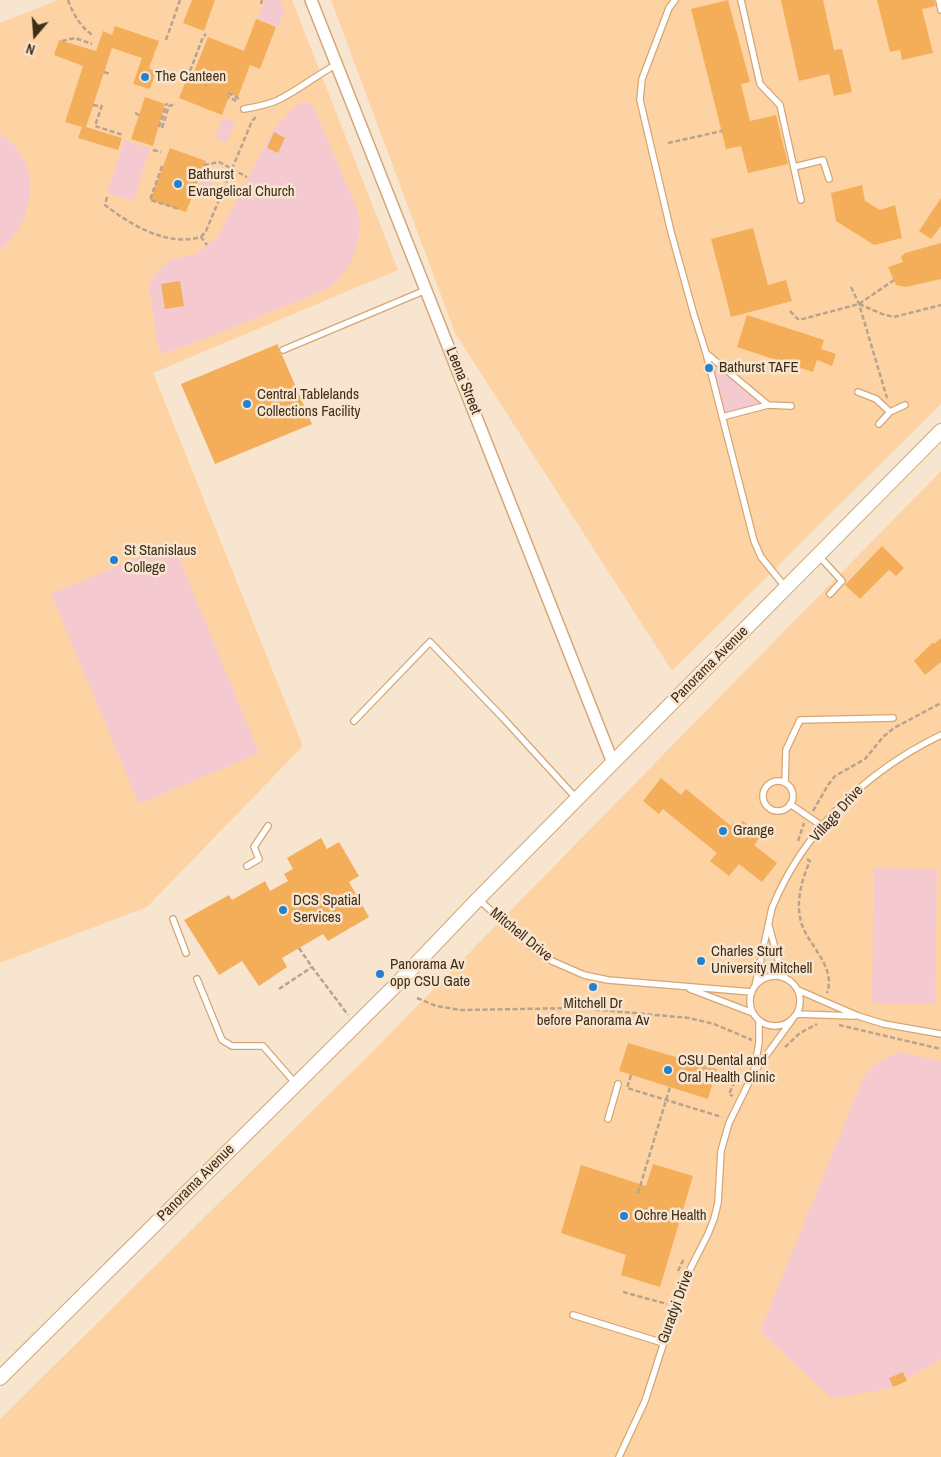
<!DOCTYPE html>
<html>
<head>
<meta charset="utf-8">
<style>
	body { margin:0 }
	#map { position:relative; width:941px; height:1457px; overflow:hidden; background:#f8e5d0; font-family:"Archivo Narrow",sans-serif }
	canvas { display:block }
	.north { position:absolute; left:10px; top:10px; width:50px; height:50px; -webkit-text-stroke:4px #f8e5d0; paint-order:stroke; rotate:198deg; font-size:14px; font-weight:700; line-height:20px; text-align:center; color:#402e18 }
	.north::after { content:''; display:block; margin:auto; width:18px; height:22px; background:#402e18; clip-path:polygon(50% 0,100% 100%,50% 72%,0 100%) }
</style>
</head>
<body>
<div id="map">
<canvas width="941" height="1457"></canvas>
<div class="north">N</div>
</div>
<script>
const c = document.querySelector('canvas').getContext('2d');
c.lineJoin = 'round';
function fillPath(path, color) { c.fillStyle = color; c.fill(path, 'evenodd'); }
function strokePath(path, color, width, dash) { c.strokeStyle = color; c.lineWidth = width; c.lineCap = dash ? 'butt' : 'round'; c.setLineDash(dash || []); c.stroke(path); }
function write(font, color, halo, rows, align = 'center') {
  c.font = font + ' "Archivo Narrow",sans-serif'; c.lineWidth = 5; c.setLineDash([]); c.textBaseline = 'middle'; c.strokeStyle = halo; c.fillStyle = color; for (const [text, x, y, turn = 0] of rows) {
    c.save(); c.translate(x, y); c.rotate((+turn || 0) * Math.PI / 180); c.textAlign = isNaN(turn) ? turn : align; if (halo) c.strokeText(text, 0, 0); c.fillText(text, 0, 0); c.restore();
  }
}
const built = new Path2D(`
	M58,0H292L398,270L153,373L303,746L147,907L0,963V23Z
	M331,0H941V404L672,671L455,333Z
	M941,471V1457H0V1419L375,1049Z`);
const green = new Path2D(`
	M265,0H279L285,11L278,27L257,19Z
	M307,102L313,106L358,211C362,238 356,264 334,283C321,294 298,301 282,307C242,324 203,340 162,354L158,346L149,288L153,276L171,259L195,255L218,236L273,130L299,103Z
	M223,117L235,122L227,142L215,137Z
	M0,133C44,163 37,219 0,250Z
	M124,140L150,148L133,201L107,193Z
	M210,169L215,170L216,173L206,197L202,198L197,194L206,170Z
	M706,353L768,405L722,417Z
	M173,543L259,753L139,804L51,594Z
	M874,868L937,869L935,1004L872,1003Z
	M900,1052L941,1061V1357L939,1361L887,1389L831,1398L760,1331L865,1074L878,1062Z`);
const building = new Path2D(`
	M192,0H215L204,31L183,23Z
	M728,0L750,82L741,84L750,121L776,115L788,164L748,173L741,146L726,149L691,9Z
	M781,0H823L834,50L842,49L852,92L834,96L829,74L799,81Z
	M877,0H934L936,6L922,9L933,53L902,60L900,50L890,52Z
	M256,19L276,27L260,69L250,65L238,97L230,94L222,115L179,98L187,78L191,79L208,37L244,51Z
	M115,26L159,41L149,68L156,71L150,89L133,84L142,58L112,48L86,127L122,138L118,150L78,138L82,127L65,122L83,66L54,55L59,40L96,51L103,31L112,35Z
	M145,97L165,104L153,146L131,139Z
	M274,132L285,138L278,153L267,148Z
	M170,148L206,161L186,212L150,200Z
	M862,185L865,201L880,210L895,205L902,238L874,245L836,221L831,193Z
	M941,198V226L931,239L919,231Z
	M753,228L768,285L786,280L792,301L731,317L711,239Z
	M941,243V279L906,287L896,285L888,267L903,262L901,257L905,253Z
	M180,281L184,306L165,309L161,284Z
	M747,315L824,340L821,349L836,354L832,366L817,360L813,372L737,347Z
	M278,344L279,352L282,355L312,424L215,464L181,384Z
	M882,546L904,568L896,576L889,570L860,599L845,585Z
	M941,638V662L925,675L914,661L933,642L934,644Z
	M661,778L681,795L686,789L731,826L733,823L738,827L743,821L761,836L754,845L777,863L762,882L739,864L729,876L710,861L717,853L663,809L659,814L643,801Z
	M321,838L327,849L339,842L359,876L349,882L369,917L328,941L323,934L282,958L287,967L259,986L242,961L219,975L184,920L229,895L232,900L265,881L270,891L288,881L284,874L293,869L287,858Z
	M628,1043L717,1069L708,1099L619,1071Z
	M653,1164L693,1176L660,1287L621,1275L626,1255L561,1233L581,1165L646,1186Z
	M903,1372L907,1381L893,1387L889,1378Z`);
const path = new Path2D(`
	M68,0C73,14 81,28 94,36
	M261,4L262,0
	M166,40L180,0
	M62,41L75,38L92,44
	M190,71L203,37L206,34
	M104,72L110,74
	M197,83L198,82
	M205,86L206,85
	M228,93L238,98L237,101L228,97
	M93,105L102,107
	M102,105L95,126L123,135
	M135,113L139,115
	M159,127L167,103
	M162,128L169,106L176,104
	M668,143L722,131
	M153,150L161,152
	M204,165L219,162L247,177
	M162,166L150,200L179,209
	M107,197L105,205C131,225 167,247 201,237L207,245
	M201,237L206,231L252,121L256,117
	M851,287L859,304L887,398
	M859,304L882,314L894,317L941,305
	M790,311L799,320L859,304L894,280
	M813,811L828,785L835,776L865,759L883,737L894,728L941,703
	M798,841L804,823
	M807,859L810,861C801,881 795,905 802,925C810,947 836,967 827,993
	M299,948L312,967L348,1015
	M279,989L312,967
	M417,998L436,1006L461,1010L579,1008L689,1018L714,1024L752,1040
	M839,1025L941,1049
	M785,1047L800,1033L817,1024
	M631,1075L627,1088L722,1117
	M714,1077L718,1079L719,1074L736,1079L729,1094L733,1096
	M638,1193L670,1087
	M678,1271L684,1258
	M623,1292L667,1304`);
const service = new Path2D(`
	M675,0L669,8L642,79L640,100L671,232L694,315L706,353L754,541L761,557L786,588
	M741,0L760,84L780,105L801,200
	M939,0L941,10
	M244,109C256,107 268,105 278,100C299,90 316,75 336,65
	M794,167L823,160L829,179
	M283,350L426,290
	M706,353L768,405
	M858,392L876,399L890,412
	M722,417L768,405L791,406
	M879,424L890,412L905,405
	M818,555L842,581L830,594
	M354,721L430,642L503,718L576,798
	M763 796a15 15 0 1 1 30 0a15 15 0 1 1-30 0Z
	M785,783L786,750L800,720L893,718
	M790,804L822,826
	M247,866L259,859L254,847L268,826
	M478,899L540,954L552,961L584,975L608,980L752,992
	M173,919L186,953
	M769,926L778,959L785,978
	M750 1001a25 25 0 1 1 50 0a25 25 0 1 1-50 0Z
	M197,979L222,1040L232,1046H263L296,1084
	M755,986L772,908C803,831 867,771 941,735
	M690,989L753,1013
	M798,990L858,1016L884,1024L941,1034
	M797,1014L854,1016
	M754,1070L759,1043V1021
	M608,1119L618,1084
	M573,1315L663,1343
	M619,1457L645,1401L683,1283L708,1234L714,1219L718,1203L721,1151L729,1123L754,1072L792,1020`);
const minor = new Path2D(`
	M311,0L613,763`);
const tertiary = new Path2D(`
	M0,1378L392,989L478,899L941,431`);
const markers = [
	[145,77,5,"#2481cd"],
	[178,184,5,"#2481cd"],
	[709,368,5,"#2481cd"],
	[247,404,5,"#2481cd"],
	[114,560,5,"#2481cd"],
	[723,831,5,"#2481cd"],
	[283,910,5,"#2481cd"],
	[701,961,5,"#2481cd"],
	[380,974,5,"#2481cd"],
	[593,987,5,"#2481cd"],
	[668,1070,5,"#2481cd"],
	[624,1216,5,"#2481cd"]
];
const poiNames = [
	["The Canteen",155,77],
	["Bathurst",188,175],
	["Evangelical Church",188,192],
	["Bathurst TAFE",719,368],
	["Central Tablelands",257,395],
	["Collections Facility",257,412],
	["St Stanislaus",124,551],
	["College",124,568],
	["Grange",733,831],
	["DCS Spatial",293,901],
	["Services",293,918],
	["Charles Sturt",711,952],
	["University Mitchell",711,969],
	["Panorama Av",390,965],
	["opp CSU Gate",390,982],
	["Mitchell Dr",593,1004,"center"],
	["before Panorama Av",593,1021,"center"],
	["CSU Dental and",678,1061],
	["Oral Health Clinic",678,1078],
	["Ochre Health",634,1216]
];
const streetNames = [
	["Leena Street",463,381,68],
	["Panorama Avenue",710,665,-45],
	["Village Drive",837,814,-48],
	["Mitchell Drive",521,935,39],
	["Panorama Avenue",196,1183,-45],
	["Guradyi Drive",676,1307,-70]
];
fillPath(built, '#fed3a4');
fillPath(green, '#f4c9cf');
fillPath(building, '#f4ad59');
strokePath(service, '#d5a673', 8);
strokePath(minor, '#d5a673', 14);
strokePath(tertiary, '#d5a673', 16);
strokePath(path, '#b7a48f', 2.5, [5, 2.5]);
strokePath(service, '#fff', 5.5);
strokePath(minor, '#fff', 11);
strokePath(tertiary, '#fff', 14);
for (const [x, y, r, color] of markers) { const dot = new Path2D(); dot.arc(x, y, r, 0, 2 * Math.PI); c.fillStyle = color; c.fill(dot); strokePath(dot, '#f8e5d0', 2); }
write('15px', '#402e18', '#f8e5d0', poiNames, 'left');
write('15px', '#402e18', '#f8e5d0', streetNames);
</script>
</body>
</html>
